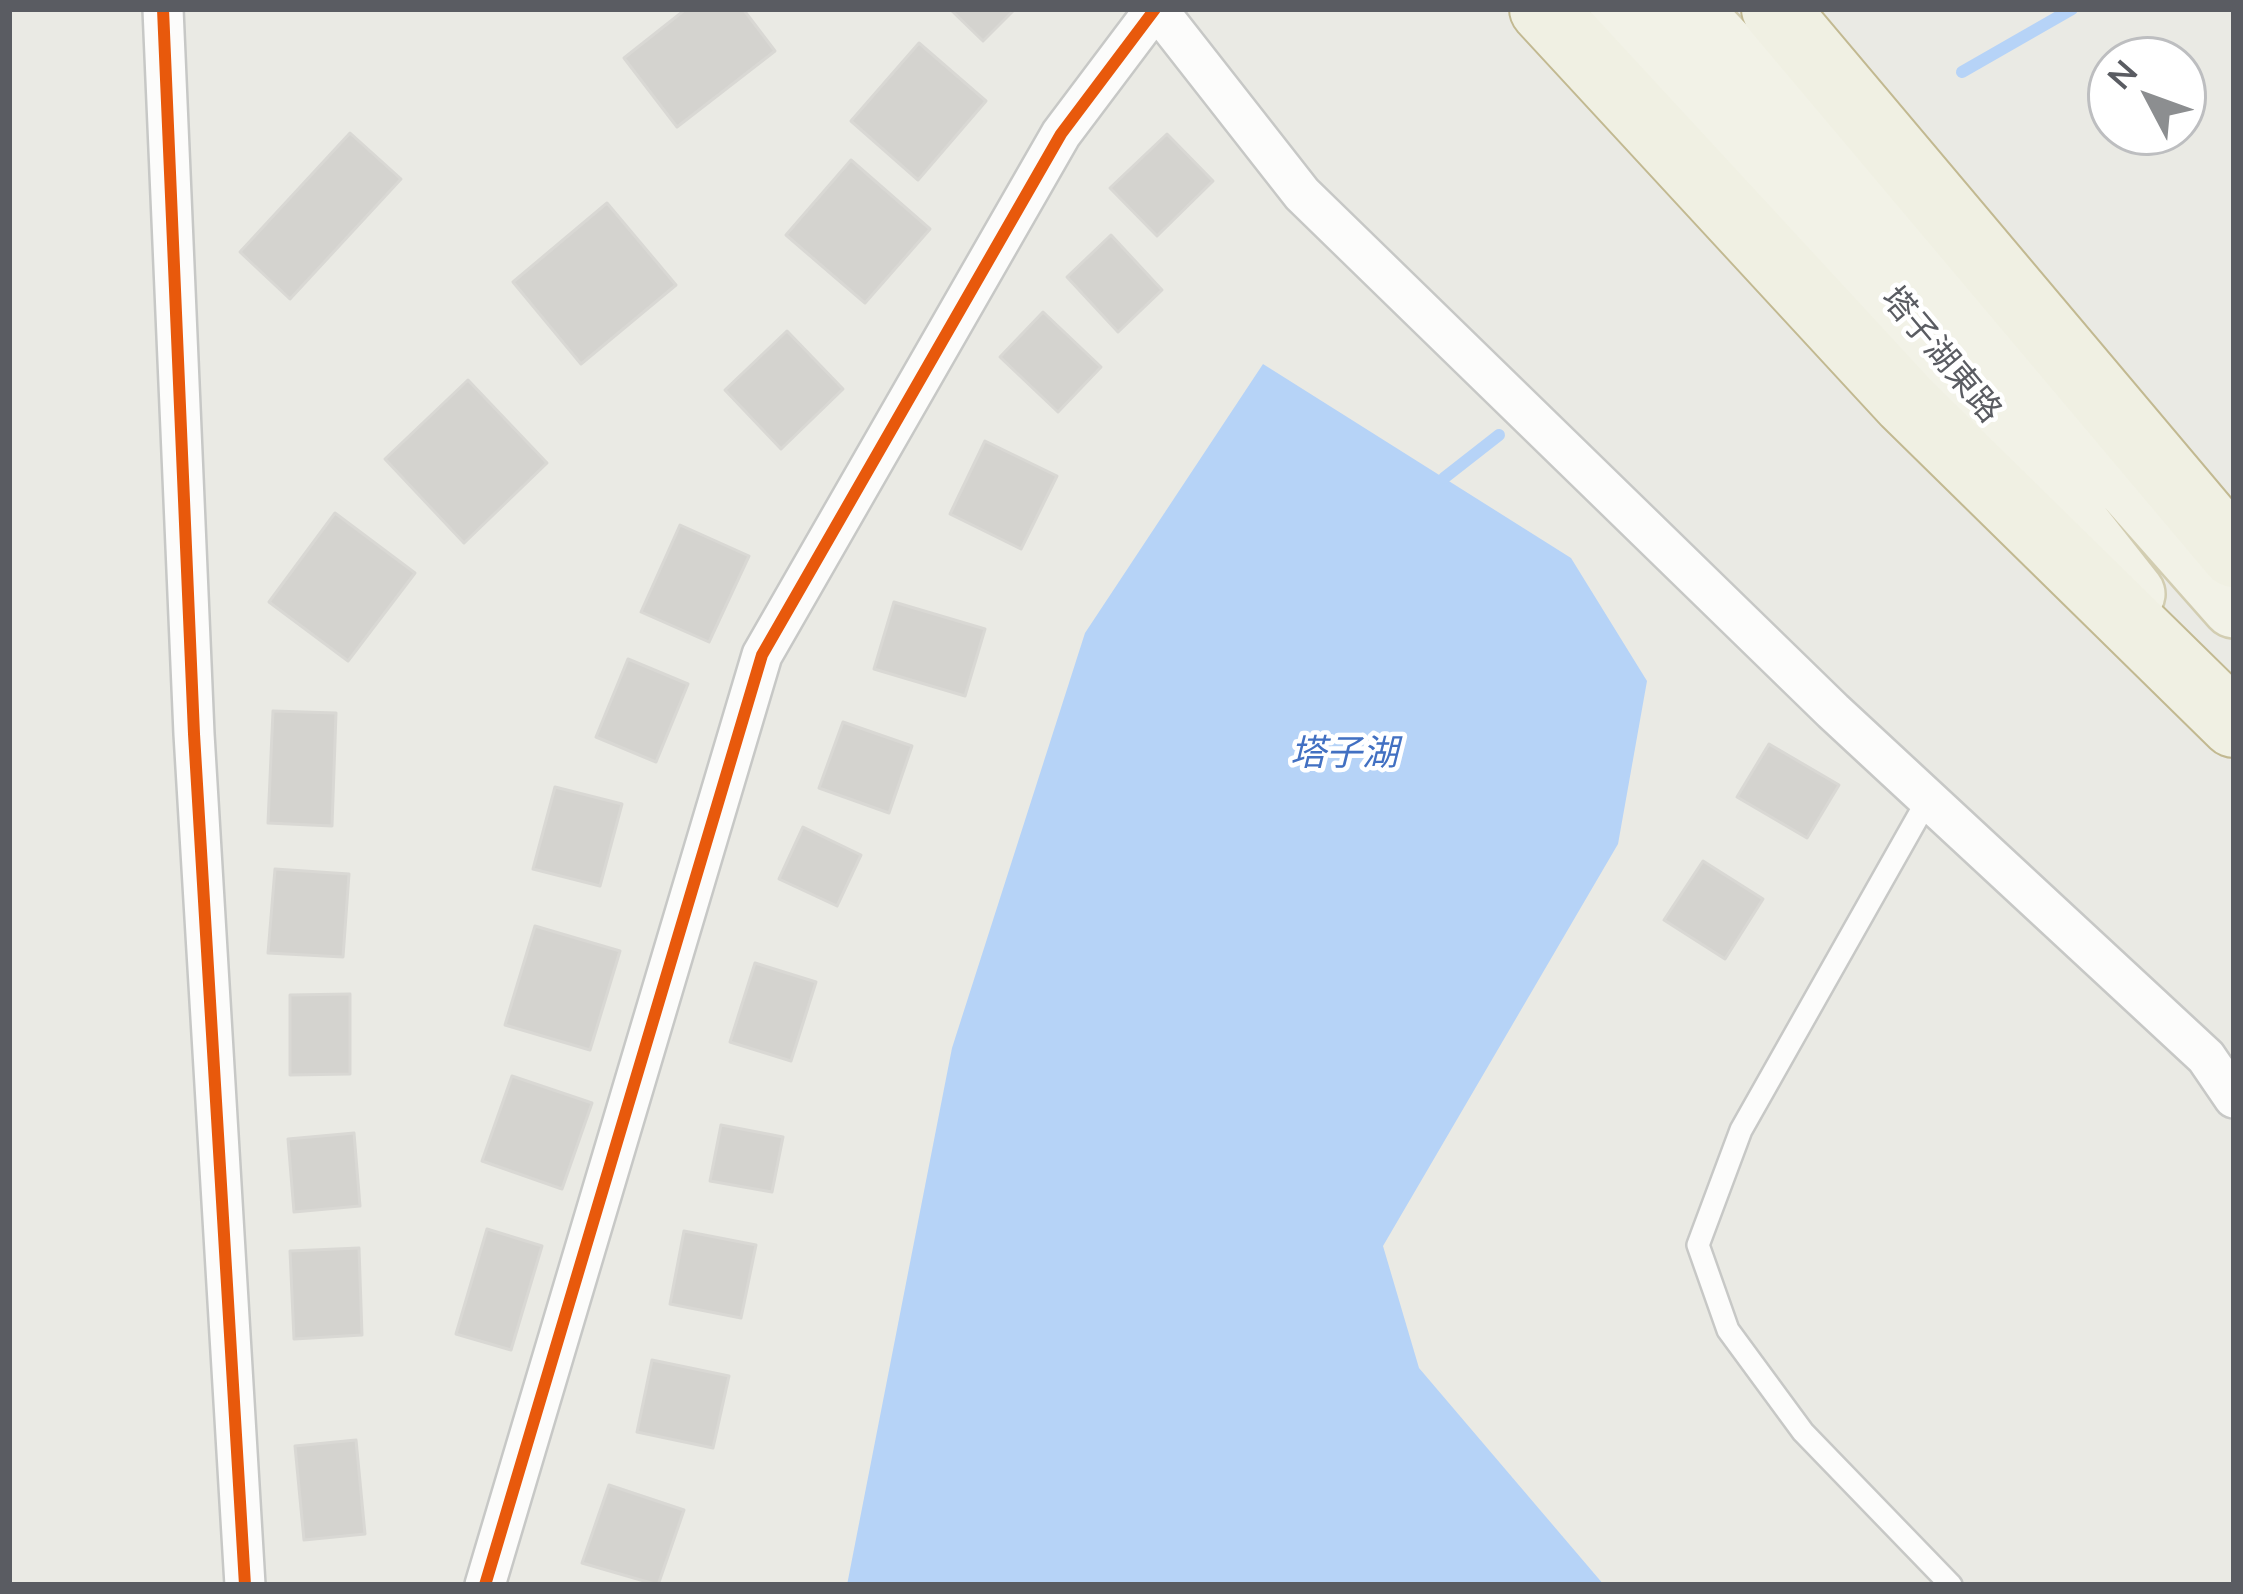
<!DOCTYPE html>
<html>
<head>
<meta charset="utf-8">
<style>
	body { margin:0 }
	#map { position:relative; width:2243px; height:1594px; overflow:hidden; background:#eaeae4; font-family:Mulish,sans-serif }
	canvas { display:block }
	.frame { position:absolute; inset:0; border:12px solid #5a5c62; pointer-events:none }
	.north { position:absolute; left:2087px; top:36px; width:120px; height:120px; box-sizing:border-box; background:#fff; border:3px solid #bdbec0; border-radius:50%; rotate:311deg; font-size:33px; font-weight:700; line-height:48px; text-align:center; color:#5a5c62 }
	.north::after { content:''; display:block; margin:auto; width:42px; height:54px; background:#8c8e90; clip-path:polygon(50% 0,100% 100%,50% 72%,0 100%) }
</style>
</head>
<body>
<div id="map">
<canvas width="2243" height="1594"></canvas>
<div class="frame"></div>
<div class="north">N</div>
</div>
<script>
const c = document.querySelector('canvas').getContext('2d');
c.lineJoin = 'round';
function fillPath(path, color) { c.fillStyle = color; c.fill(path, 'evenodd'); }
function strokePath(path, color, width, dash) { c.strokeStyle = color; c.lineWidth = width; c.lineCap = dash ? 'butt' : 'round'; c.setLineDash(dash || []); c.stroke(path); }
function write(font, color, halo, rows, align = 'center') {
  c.font = font + ' Mulish,"Noto Sans SC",sans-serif'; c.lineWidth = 9; c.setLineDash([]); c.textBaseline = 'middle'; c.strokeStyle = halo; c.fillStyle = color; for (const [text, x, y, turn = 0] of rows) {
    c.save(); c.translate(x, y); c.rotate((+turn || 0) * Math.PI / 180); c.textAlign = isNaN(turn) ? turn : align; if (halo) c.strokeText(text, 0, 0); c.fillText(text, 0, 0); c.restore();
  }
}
const water = new Path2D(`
	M1263,364L1571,558L1647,681L1618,844L1383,1246L1419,1368L1604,1585H847L952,1048L1085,633Z`);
const stream = new Path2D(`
	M1962,72L2072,9
	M1444,478L1499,435`);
const building = new Path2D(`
	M686,9H743L775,51L677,127L624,58Z
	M950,9H1015L983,41Z
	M919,43L986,101L918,180L851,121Z
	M350,133L401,179L290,299L240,252Z
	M1167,134L1213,181L1157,236L1110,188Z
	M851,160L930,229L865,303L786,235Z
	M607,203L676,285L581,364L513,282Z
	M1111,235L1162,290L1118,332L1067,277Z
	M1043,312L1101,367L1058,412L1000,357Z
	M787,331L843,389L781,449L725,390Z
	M468,380L547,463L464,543L385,459Z
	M985,441L1057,476L1021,549L950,514Z
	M335,513L415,573L348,661L269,602Z
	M680,525L749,556L709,642L641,612Z
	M894,602L985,629L965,696L874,669Z
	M628,659L688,684L656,762L596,737Z
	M273,711L336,713L332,826L268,823Z
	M843,722L912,746L889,813L819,788Z
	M1769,744L1839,785L1807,838L1737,797Z
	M555,787L622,804L600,886L533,869Z
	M803,827L861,855L837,906L779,879Z
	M1703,861L1763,899L1725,959L1664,920Z
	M275,869L349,874L343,957L268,953Z
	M535,926L620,951L590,1050L505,1025Z
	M755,963L816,982L791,1061L730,1042Z
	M350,994V1074L290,1075V995Z
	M512,1076L592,1103L562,1189L482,1161Z
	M721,1125L783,1137L772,1192L710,1181Z
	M354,1133L360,1206L294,1212L288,1139Z
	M487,1229L542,1246L511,1350L456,1334Z
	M684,1231L756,1245L741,1318L670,1304Z
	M359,1248L362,1335L294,1339L290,1251Z
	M652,1360L729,1376L713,1448L637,1432Z
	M356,1440L365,1534L304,1540L295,1446Z
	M609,1485L684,1510L658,1585L582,1563Z`);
const service = new Path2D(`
	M1928,799L1741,1130L1698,1245L1728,1330L1803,1432L1951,1585`);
const minor = new Path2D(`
	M163,9L194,734L245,1585
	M1157,9L1302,194L1833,711L2206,1057L2234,1098
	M485,1585L762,655L1061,134L1155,9`);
const primary = new Path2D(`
	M1622,9L1925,330L2133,594
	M1688,9L1952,287L2234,606`);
const trunk = new Path2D(`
	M1543,9L1906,402L2234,724
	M1775,9L2234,554`);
const cycleway = new Path2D(`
	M163,9L194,734L245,1585
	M485,1585L762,655L1061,134L1155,9`);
const streetNames = [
	["塔子湖東路",1941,355,50]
];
const waterNames = [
	["塔子湖",1344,754]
];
fillPath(water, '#b6d3f7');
strokePath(stream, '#b6d3f7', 12);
fillPath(building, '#d4d3cf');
strokePath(building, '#d9d8d4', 3);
strokePath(service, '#c7c8c6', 26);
strokePath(minor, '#c7c8c6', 44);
strokePath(primary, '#d2cdb1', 68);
strokePath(trunk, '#c2b991', 70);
strokePath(service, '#fcfcfb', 21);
strokePath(minor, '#fcfcfb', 39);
strokePath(primary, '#f2f2e7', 63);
strokePath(trunk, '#f0f0e3', 66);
strokePath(cycleway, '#e8590c', 12);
write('33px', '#5a5c62', '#fff', streetNames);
write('italic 36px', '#4270c2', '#fff', waterNames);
</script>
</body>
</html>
